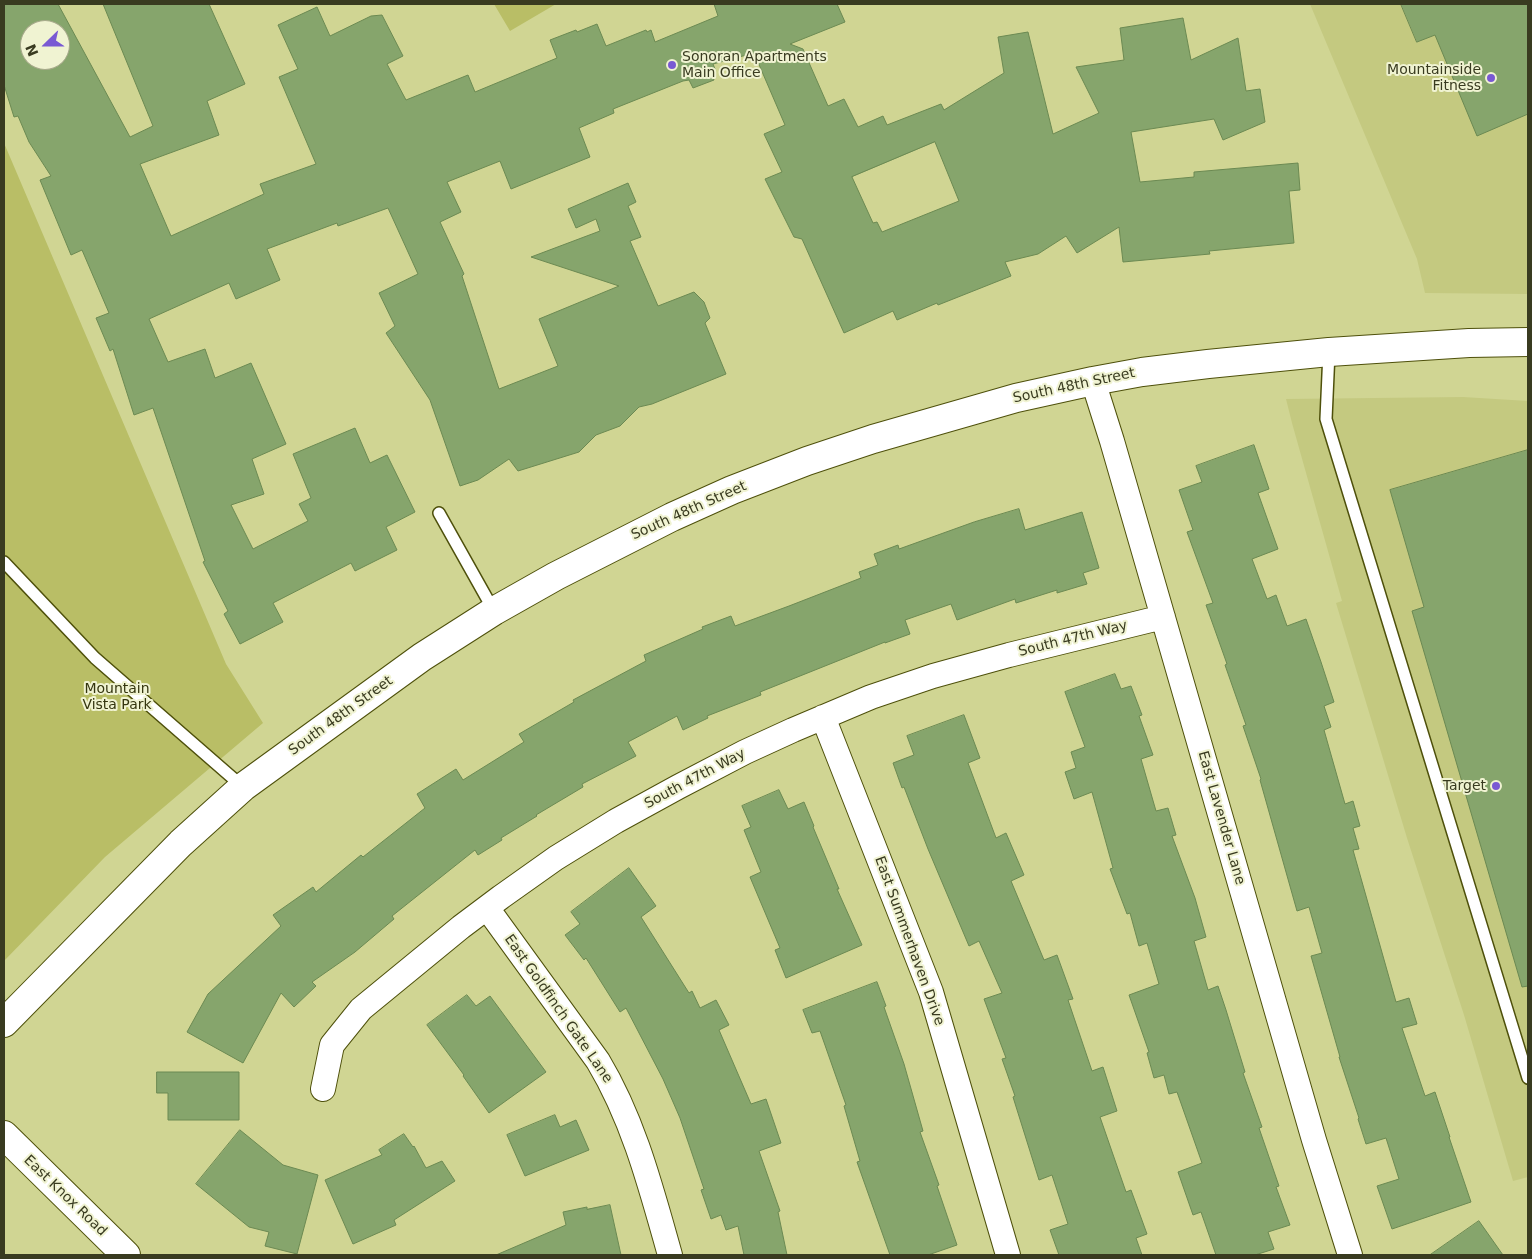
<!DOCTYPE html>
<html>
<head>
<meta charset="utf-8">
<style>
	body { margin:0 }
	#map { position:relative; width:1532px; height:1259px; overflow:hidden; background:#d0d593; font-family:"DejaVu Sans",sans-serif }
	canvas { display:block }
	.frame { position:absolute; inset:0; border:5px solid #393b20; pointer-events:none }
	.north { position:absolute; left:20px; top:20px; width:50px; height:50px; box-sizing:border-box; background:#f0f3d2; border:1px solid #a7a98b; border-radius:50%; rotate:248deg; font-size:14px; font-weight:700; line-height:20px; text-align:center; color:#393b20 }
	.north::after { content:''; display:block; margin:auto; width:18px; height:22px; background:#7959d3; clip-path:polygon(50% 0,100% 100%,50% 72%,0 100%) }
</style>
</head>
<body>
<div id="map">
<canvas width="1532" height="1259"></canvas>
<div class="frame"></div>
<div class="north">N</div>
</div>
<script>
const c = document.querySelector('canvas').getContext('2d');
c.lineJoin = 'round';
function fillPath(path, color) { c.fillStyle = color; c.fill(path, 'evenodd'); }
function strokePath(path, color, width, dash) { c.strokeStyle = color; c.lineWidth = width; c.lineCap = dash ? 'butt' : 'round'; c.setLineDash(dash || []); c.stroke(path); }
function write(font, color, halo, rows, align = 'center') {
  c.font = font + ' "DejaVu Sans",sans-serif'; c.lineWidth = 4; c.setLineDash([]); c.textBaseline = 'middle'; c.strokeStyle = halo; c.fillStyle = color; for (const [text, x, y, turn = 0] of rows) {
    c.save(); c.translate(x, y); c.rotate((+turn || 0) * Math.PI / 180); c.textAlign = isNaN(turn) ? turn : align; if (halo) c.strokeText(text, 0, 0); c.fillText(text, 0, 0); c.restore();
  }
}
const built = new Path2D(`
	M1310,4H1528V294L1425,293L1417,259Z
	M1463,397L1528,401V1177L1513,1181L1464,1015L1407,838L1336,603L1342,601L1292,423L1286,399Z`);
const green = new Path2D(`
	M494,4H556L510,31Z
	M4,143L226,664L263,723L105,857L4,961Z`);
const building = new Path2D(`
	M4,4H58L130,137L153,126L103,4H209L245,84L207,101L219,135L140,164L171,236L264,194L260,184L316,164L279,77L298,69L278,25L317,7L330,36L371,16L382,15L403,56L387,64L406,100L468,75L475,92L557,58L550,40L576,30L577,32L597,24L606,46L646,30L647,32L651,30L655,42L718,16L714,4H837L845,22L790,44L803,49L828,106L844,99L858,127L883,116L887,125L941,104L944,110L1004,73L998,37L1028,32L1053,134L1099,113L1076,67L1124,60L1120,28L1183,18L1191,60L1238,38L1246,91L1260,89L1265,122L1223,140L1214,119L1131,132L1140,182L1194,177V172L1298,163L1300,190L1289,191L1294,243L1209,251L1210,254L1123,262L1119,227L1077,253L1066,236L1038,254L1005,262L1011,276L938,305L937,303L897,320L893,311L844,333L802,239L794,237L765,179L782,172L764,134L785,125L754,53L713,64L715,69L711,70L714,80L693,88L689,80L683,81L613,109L614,113L579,128L590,157L511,189L500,161L447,182L461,212L440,222L464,274L462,276L499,389L558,366L539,319L619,286L531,257L600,231L596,219L576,228L568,209L628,183L636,202L628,206L641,237L630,241L658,306L694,292L704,302L710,318L705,323L726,374L652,404L639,407L620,426L596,435L579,452L518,471L509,459L478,480L460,486L430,400L386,333L395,326L379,293L418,274L388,208L338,226L337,223L267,249L280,280L236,299L229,283L149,319L168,362L205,349L215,378L251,363L286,444L252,459L264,494L231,505L253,549L308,521L299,504L311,498L293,454L355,428L370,463L387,455L415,512L386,527L397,550L355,571L351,563L273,603L283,622L240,644L224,614L228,611L203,562L205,561L153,408L134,415L113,349L110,351L96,318L109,313L82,250L71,255L40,180L51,176L29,142L18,116L14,117L4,85ZM30,30H60V60H30ZM935,142L959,201L882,232L877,222L873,223L852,177Z
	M1401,4H1528V114L1477,136L1435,35L1417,42Z
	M1254,445L1269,489L1258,493L1278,549L1252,559L1267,599L1276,595L1287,626L1306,619L1321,662L1334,702L1324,706L1331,727L1324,730L1345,804L1353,801L1360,826L1353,828L1359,849L1353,850L1396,1002L1409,998L1417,1024L1402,1028L1425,1096L1435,1092L1450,1137H1449L1471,1202L1392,1229L1377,1186L1399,1179L1386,1138L1366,1144L1358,1119L1359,1118L1339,1057H1340L1311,956L1322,953L1309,907L1297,911L1260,780L1261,779L1243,726L1246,725L1225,665L1227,664L1206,605L1213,603L1187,532L1193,530L1179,490L1202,482L1196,466Z
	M1528,450V986L1522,987L1412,611L1424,607L1390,490Z
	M1019,509L1025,530L1082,512L1099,568L1083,573L1087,584L1057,593V590L1016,603L1015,599L957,620L951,604L905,620L910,634L885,643V642L760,692L761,695L707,716L708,718L683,730L677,716L628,742L636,756L582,784L583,787L536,815L537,816L501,838L502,840L478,855L475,850L392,916L394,919L355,952L312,982L316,986L294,1007L281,993L243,1063L187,1032L208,994L281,926L273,915L313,887L316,892L361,855L363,857L425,808L417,794L456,769L463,780L524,742L519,734L574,702L573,700L646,661L644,655L703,629L702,627L731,616L735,626L789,606L861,578L859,572L878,565L874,554L898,545L899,549L974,522Z
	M1115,674L1121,689L1131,686L1142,715L1139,716L1153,755L1141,759L1156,811L1168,808L1176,835L1172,836L1195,898L1206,937L1194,941L1208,990L1218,986L1226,1010L1245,1072L1243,1073L1262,1127L1259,1128L1279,1186L1276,1187L1290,1225L1268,1232L1274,1249L1255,1255H1216L1201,1212L1193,1215L1178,1172L1202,1163L1177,1092L1169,1094L1164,1075L1154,1078L1147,1053L1149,1052L1129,995L1159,984L1147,943L1139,946L1130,913L1127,914L1110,869L1113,868L1092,792L1074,799L1065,772L1076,768L1071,752L1085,747L1065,692Z
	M964,715L980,758L968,763L996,838L1006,833L1024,875L1011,881L1044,960L1057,955L1073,999L1068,1000L1092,1071L1103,1067L1117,1111L1100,1117L1126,1192L1131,1190L1147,1234L1136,1238L1142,1255H1059L1050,1230L1068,1224L1052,1175L1039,1180L1013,1097L1015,1096L1002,1059L1006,1058L984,999L1002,993L979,941L969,946L928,849L904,787L902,788L893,763L914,755L907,736Z
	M779,790L788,809L804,802L814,826L813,827L839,889H837L862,945L786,978L775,950L780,948L750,877L761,872L744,830L751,827L742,806Z
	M629,868L656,906L641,917L689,993L692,991L700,1008L716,1000L729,1025L719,1030L751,1104L766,1099L781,1143L759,1151L780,1211L778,1212L787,1255H744L738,1226L726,1230L721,1215L711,1219L701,1190L704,1189L680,1118L663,1079L626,1008L620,1012L586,958L584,960L565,935L580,924L571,912Z
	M877,982L886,1006L884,1007L904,1064L923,1131L920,1132L939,1185L937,1186L957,1245L928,1255H890L857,1162L860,1161L844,1106L846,1105L820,1031L812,1033L803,1010Z
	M467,995L476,1006L490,996L546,1072L489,1113L463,1076L464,1075L427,1025Z
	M157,1072H239V1120H168V1093H157Z
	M555,1115L560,1127L576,1120L589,1150L525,1176L507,1135Z
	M240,1130L283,1165L318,1175L297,1254L265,1246L269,1232L249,1227L196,1184Z
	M404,1134L413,1147L414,1146L426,1168L442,1161L455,1181L394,1220L396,1225L353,1244L325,1180L382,1155L379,1150Z
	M610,1205L621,1255H496L566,1225L563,1212L587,1207V1209Z
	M1479,1221L1503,1255H1430Z`);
const service = new Path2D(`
	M1329,352L1326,419L1528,1078
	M439,513L494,611
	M4,562L95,658L243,787`);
const minor = new Path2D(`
	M1093,381L1112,441L1314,1140L1350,1255
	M823,717L931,992L1008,1255
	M487,908L598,1061C634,1121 651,1188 670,1255
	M323,1089L332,1045L361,1009L461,927L501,897L556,858L616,821L678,787L745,752L793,730L871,697L933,676L1009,655L1163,617`);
const tertiary = new Path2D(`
	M4,1135L126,1255`);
const secondary = new Path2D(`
	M4,1023L181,843L243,787L422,657L494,611L556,576L672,517L732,490L807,461L873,439L1016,398L1093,381L1142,372L1208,364L1329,352L1469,343L1528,342`);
const markers = [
	[672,65,5,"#7959d3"],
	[1491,78,5,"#7959d3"],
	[1496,786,5,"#7959d3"]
];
const poiNames = [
	["Sonoran Apartments",682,57,"left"],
	["Main Office",682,73,"left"],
	["Mountainside",1481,70],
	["Fitness",1481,86],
	["Target",1486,786]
];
const streetNames = [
	["South 48th Street",1074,386,-12],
	["South 48th Street",689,511,-24],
	["South 47th Way",1073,639,-14],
	["South 48th Street",341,716,-36],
	["South 47th Way",695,779,-28],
	["East Lavender Lane",1221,818,74],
	["East Summerhaven Drive",909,941,70],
	["East Goldfinch Gate Lane",558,1009,55],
	["East Knox Road",65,1196,44]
];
const parkNames = [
	["Mountain",117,689],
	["Vista Park",117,705]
];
fillPath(built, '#c4c980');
fillPath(green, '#b9be66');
fillPath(building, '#86a56c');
strokePath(building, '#6b8952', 1);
strokePath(service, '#4e500b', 14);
strokePath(minor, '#4e500b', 26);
strokePath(tertiary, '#4e500b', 30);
strokePath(secondary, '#4e500b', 30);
strokePath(service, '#fff', 11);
strokePath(minor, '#fff', 24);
strokePath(tertiary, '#fff', 28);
strokePath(secondary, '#fff', 28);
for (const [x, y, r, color] of markers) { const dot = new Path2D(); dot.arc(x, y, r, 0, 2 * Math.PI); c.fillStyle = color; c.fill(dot); strokePath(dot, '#f0f3d2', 2); }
write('14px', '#393b20', '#f0f3d2', poiNames, 'right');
write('14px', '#393b20', '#f0f3d2', streetNames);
write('14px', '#34350f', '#f0f3d2', parkNames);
</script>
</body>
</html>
